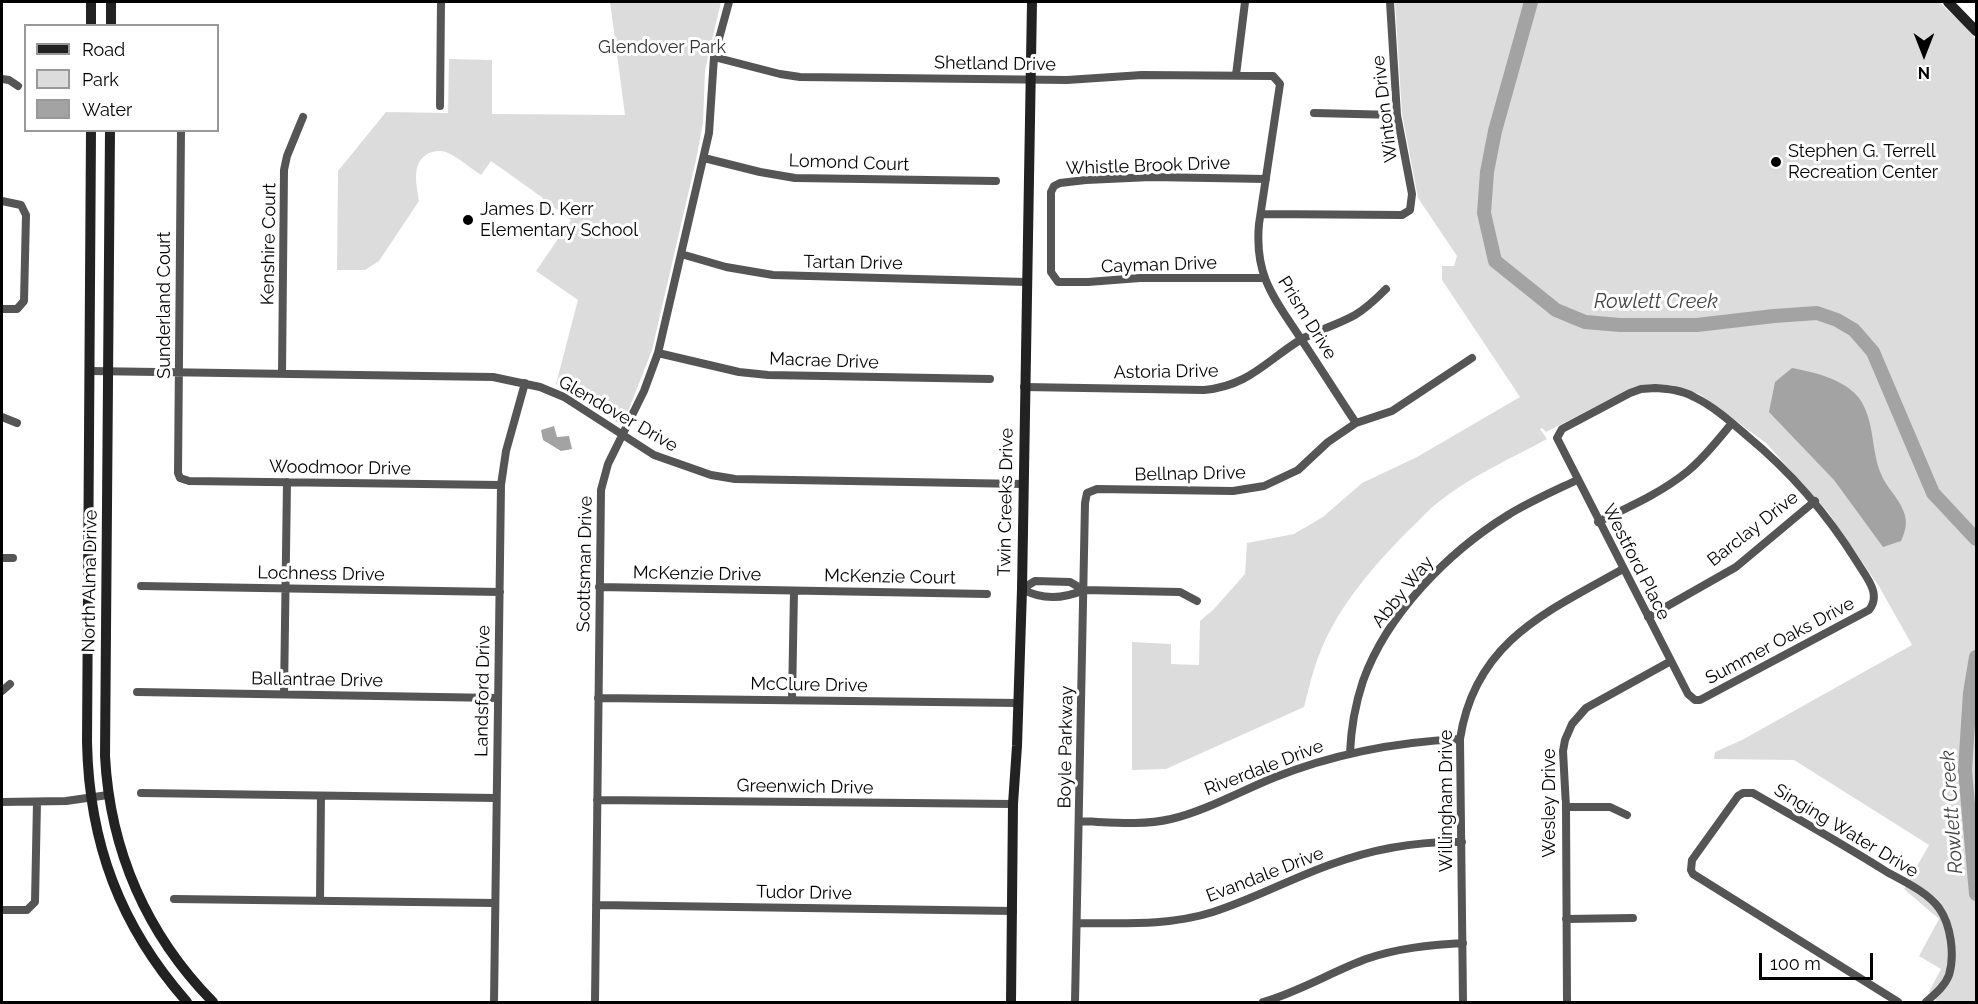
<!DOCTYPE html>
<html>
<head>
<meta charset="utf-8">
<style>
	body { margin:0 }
	#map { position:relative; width:1978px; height:1004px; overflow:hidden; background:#fff; font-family:Raleway,sans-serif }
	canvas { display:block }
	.frame { position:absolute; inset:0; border:3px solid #000; pointer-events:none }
	.legend { position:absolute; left:24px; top:24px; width:195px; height:108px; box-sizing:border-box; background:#fff; border:2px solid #999; margin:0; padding:8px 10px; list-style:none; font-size:18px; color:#000 }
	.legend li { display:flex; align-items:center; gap:12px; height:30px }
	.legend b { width:30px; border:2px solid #999 }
	.north { position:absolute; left:1894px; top:24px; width:60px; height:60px; -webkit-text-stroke:4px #fff; paint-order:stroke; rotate:180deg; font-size:16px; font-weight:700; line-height:24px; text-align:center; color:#000 }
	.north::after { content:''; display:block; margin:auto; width:21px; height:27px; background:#000; clip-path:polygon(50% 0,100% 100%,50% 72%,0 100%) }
	.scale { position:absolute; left:1759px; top:953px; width:114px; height:27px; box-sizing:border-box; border:3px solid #000; border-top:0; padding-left:8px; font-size:18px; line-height:21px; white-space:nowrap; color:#000; -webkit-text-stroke:4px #fff; paint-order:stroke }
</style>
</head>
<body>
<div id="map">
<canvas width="1978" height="1004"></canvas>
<div class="frame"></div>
<ul class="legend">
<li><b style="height:8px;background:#222"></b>Road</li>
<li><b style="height:16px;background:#dcdcdc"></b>Park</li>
<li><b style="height:16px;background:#a3a3a3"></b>Water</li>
</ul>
<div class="north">N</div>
<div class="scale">100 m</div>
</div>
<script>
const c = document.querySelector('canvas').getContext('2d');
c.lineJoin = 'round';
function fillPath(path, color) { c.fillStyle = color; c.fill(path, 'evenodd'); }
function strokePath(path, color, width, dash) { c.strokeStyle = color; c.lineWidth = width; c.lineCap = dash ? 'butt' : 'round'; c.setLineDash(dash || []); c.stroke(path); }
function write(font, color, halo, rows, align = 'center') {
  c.font = font + ' Raleway,sans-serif'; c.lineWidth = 6; c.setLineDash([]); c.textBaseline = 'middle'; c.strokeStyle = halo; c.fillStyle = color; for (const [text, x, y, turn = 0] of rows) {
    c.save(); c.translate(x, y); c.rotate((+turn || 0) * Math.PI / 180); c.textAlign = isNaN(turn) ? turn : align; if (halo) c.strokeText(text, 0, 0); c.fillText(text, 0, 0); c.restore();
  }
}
const green = new Path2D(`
	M610,2H721L705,70L703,123L696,160L652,350L629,409L618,423L556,384L578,300L536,271L571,220L552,206L544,217L535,211L543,198L491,161L481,175C470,168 459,158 448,153C442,150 435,151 429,153C410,163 417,185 419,201L379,261L365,270H337L338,171L386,112L448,113L449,59L492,60V114L625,115Z
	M1395,2H1939L1965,26L1976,40V1002H1938L1929,992L1941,969L1919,956L1939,919L1904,889L1929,845L1794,760L1714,759L1715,752L1742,740L1912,645L1880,588L1828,512L1766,443L1701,395L1686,389L1670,385L1652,384L1634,387L1546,432L1542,428L1540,429L1547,439C1510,459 1469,477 1436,504C1427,511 1419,521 1410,529C1375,564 1340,604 1321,650C1313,669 1309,688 1304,707L1166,769L1132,770V642L1171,644V664L1199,665L1200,621L1214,609L1245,574L1247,543L1294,534L1323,517L1362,483L1417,457L1520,397L1442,280V266H1454L1457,256L1418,198L1402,114Z`);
const water = new Path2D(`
	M1792,368C1814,372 1844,379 1859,398C1875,420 1871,451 1881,474C1886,487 1898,497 1903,510C1908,521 1906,530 1901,541L1883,547L1834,480L1769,412L1775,382Z
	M554,426L557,437L569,436L572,449L561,451L543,440L541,430Z`);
const stream = new Path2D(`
	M1975,664H1976`);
const river = new Path2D(`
	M1531,2L1495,131L1487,172L1484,213L1495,261L1556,310L1585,322L1620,325H1697L1774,316L1817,313L1837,320L1854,330L1873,352L1933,493L1976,539
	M1976,657L1970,693L1965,770L1976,894`);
const street = new Path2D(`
	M714,57L780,74L800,77L1067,80L1142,75L1273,76L1280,84L1259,224C1254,278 1276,300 1303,342C1321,369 1338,396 1356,423
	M1236,75L1245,2
	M2,79L9,80L18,86
	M440,106L441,2
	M1314,113L1397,115
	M181,130L178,473L180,478L189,481L501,485
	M704,158L760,172L795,178L996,181
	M2,201L21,205L26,215L24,301L17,309H2
	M1262,214L1402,215L1410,210L1412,194L1397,115L1390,2
	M681,254L726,267L773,275L1026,282
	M1264,278H1140L1088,282H1058L1051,272V192L1054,186L1060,183L1086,180L1151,177L1266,179
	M658,353L739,372L768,375L990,379
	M90,371L493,377L540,387L564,397L654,455L711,475L735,479L1023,484
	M282,374L284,170L287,156L303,117
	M1024,387L1204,390C1248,386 1265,362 1300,340C1318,330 1337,325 1355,315C1367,308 1376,299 1386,289
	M1655,388C1668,389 1682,390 1694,397C1713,406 1730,421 1746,435C1791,472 1826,512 1857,562C1866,577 1882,594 1869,610L1700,700H1695L1688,694L1557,438L1562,429L1630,393L1641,389Z
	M2,417L17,423
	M1598,522C1629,507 1661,493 1688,471C1705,457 1718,440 1732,423
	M2,558H13
	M141,586L500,592
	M599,587L987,594
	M1022,589C1042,600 1063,599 1084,590L1180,592L1197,601
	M1022,589L1035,581L1070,582L1084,590
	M1648,617L1736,567L1815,501
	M2,691L10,684
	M137,692L498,698
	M284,694L287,482
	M598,698L1019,703
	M792,700L794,591
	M1350,753C1351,728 1355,705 1363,681C1387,614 1448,552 1508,515C1529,502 1554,491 1577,480
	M141,793L496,798
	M597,800L1013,804
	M2,802L66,801L108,795
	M1566,807H1610L1627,815
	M1079,821C1109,822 1141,826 1171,819C1203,812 1241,791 1273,778C1333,754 1395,742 1460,739
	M174,899L495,903
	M320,901L321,796
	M596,905L1013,911
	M2,910H27L35,902L37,802
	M1566,919L1633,918
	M1077,923C1123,923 1169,926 1213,912C1254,899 1292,878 1332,864C1373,849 1417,841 1462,842
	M494,1002L501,485L506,451L525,383
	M595,1002L601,490L608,464L644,391L658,353L709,133L714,57L729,2
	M1075,1002L1085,503L1087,493L1097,489L1233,491L1264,486L1298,470L1328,442L1356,423L1392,411L1472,358
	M1263,1002C1299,992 1331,972 1366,959C1398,948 1430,945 1463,943
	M1463,1002L1460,739C1475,642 1546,612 1623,569
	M1567,1002L1566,807L1563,751L1565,740L1572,724L1586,708L1671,661
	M1898,1002L1693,874L1691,870L1692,860L1738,796L1743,793H1753C1798,819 1843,844 1887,872C1905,882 1927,892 1939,908C1951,925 1955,955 1949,975C1945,986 1935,994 1926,1002`);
const secondary = new Path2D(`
	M1948,2L1976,31
	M91,26V2
	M111,26V2
	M91,130L87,742C89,843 120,926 187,1002
	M110,130L105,756C110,851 147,935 213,1002
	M1011,1002L1013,804L1017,746L1022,589L1032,2`);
const markers = [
	[1776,162,6,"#000"],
	[468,220,6,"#000"]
];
const parkNames = [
	["Glendover Park",662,48]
];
const streetNames = [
	["Shetland Drive",995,64,1],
	["Winton Drive",1385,109,-97],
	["Lomond Court",849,163,2],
	["Whistle Brook Drive",1148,166,-2],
	["Kenshire Court",269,244,-89],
	["Tartan Drive",853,263,1],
	["Cayman Drive",1159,265,-2],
	["Sunderland Court",165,305,-90],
	["Prism Drive",1307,318,58],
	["Macrae Drive",824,361,2],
	["Astoria Drive",1166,372,-1],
	["Glendover Drive",618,414,30],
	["Woodmoor Drive",340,468,1],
	["Bellnap Drive",1190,474,-1],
	["Twin Creeks Drive",1006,502,-89],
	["Barclay Drive",1753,529,-38],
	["Westford Place",1636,562,63],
	["Scottsman Drive",585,564,-89],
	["Lochness Drive",321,574,1],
	["McKenzie Drive",697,574,1],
	["McKenzie Court",890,577,1],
	["North Alma Drive",90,581,-89],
	["Abby Way",1403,592,-51],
	["Summer Oaks Drive",1780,641,-28],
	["Ballantrae Drive",317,680,1],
	["McClure Drive",809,685,1],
	["Landsford Drive",483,691,-89],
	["Boyle Parkway",1066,747,-89],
	["Riverdale Drive",1264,768,-21],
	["Greenwich Drive",805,787,1],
	["Willingham Drive",1447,801,-90],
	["Wesley Drive",1550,803,-90],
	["Singing Water Drive",1846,831,31],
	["Evandale Drive",1265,875,-21],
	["Tudor Drive",804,893,1]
];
const poiNames = [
	["Stephen G. Terrell",1788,152],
	["Recreation Center",1788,173],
	["James D. Kerr",480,210],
	["Elementary School",480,231]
];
const waterNames = [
	["Rowlett Creek",1656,302],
	["Rowlett Creek",1952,812,-94]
];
fillPath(green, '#dcdcdc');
fillPath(water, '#a3a3a3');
strokePath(stream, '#a3a3a3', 2);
strokePath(river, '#a3a3a3', 14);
strokePath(street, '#555', 8);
strokePath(secondary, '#222', 10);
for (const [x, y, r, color] of markers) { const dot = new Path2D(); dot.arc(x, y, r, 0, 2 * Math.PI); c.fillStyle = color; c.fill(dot); strokePath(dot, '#fff', 2); }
write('18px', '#333', '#fff', parkNames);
write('18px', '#000', '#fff', streetNames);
write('18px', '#000', '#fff', poiNames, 'left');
write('italic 20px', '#444', '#fff', waterNames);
</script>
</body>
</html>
